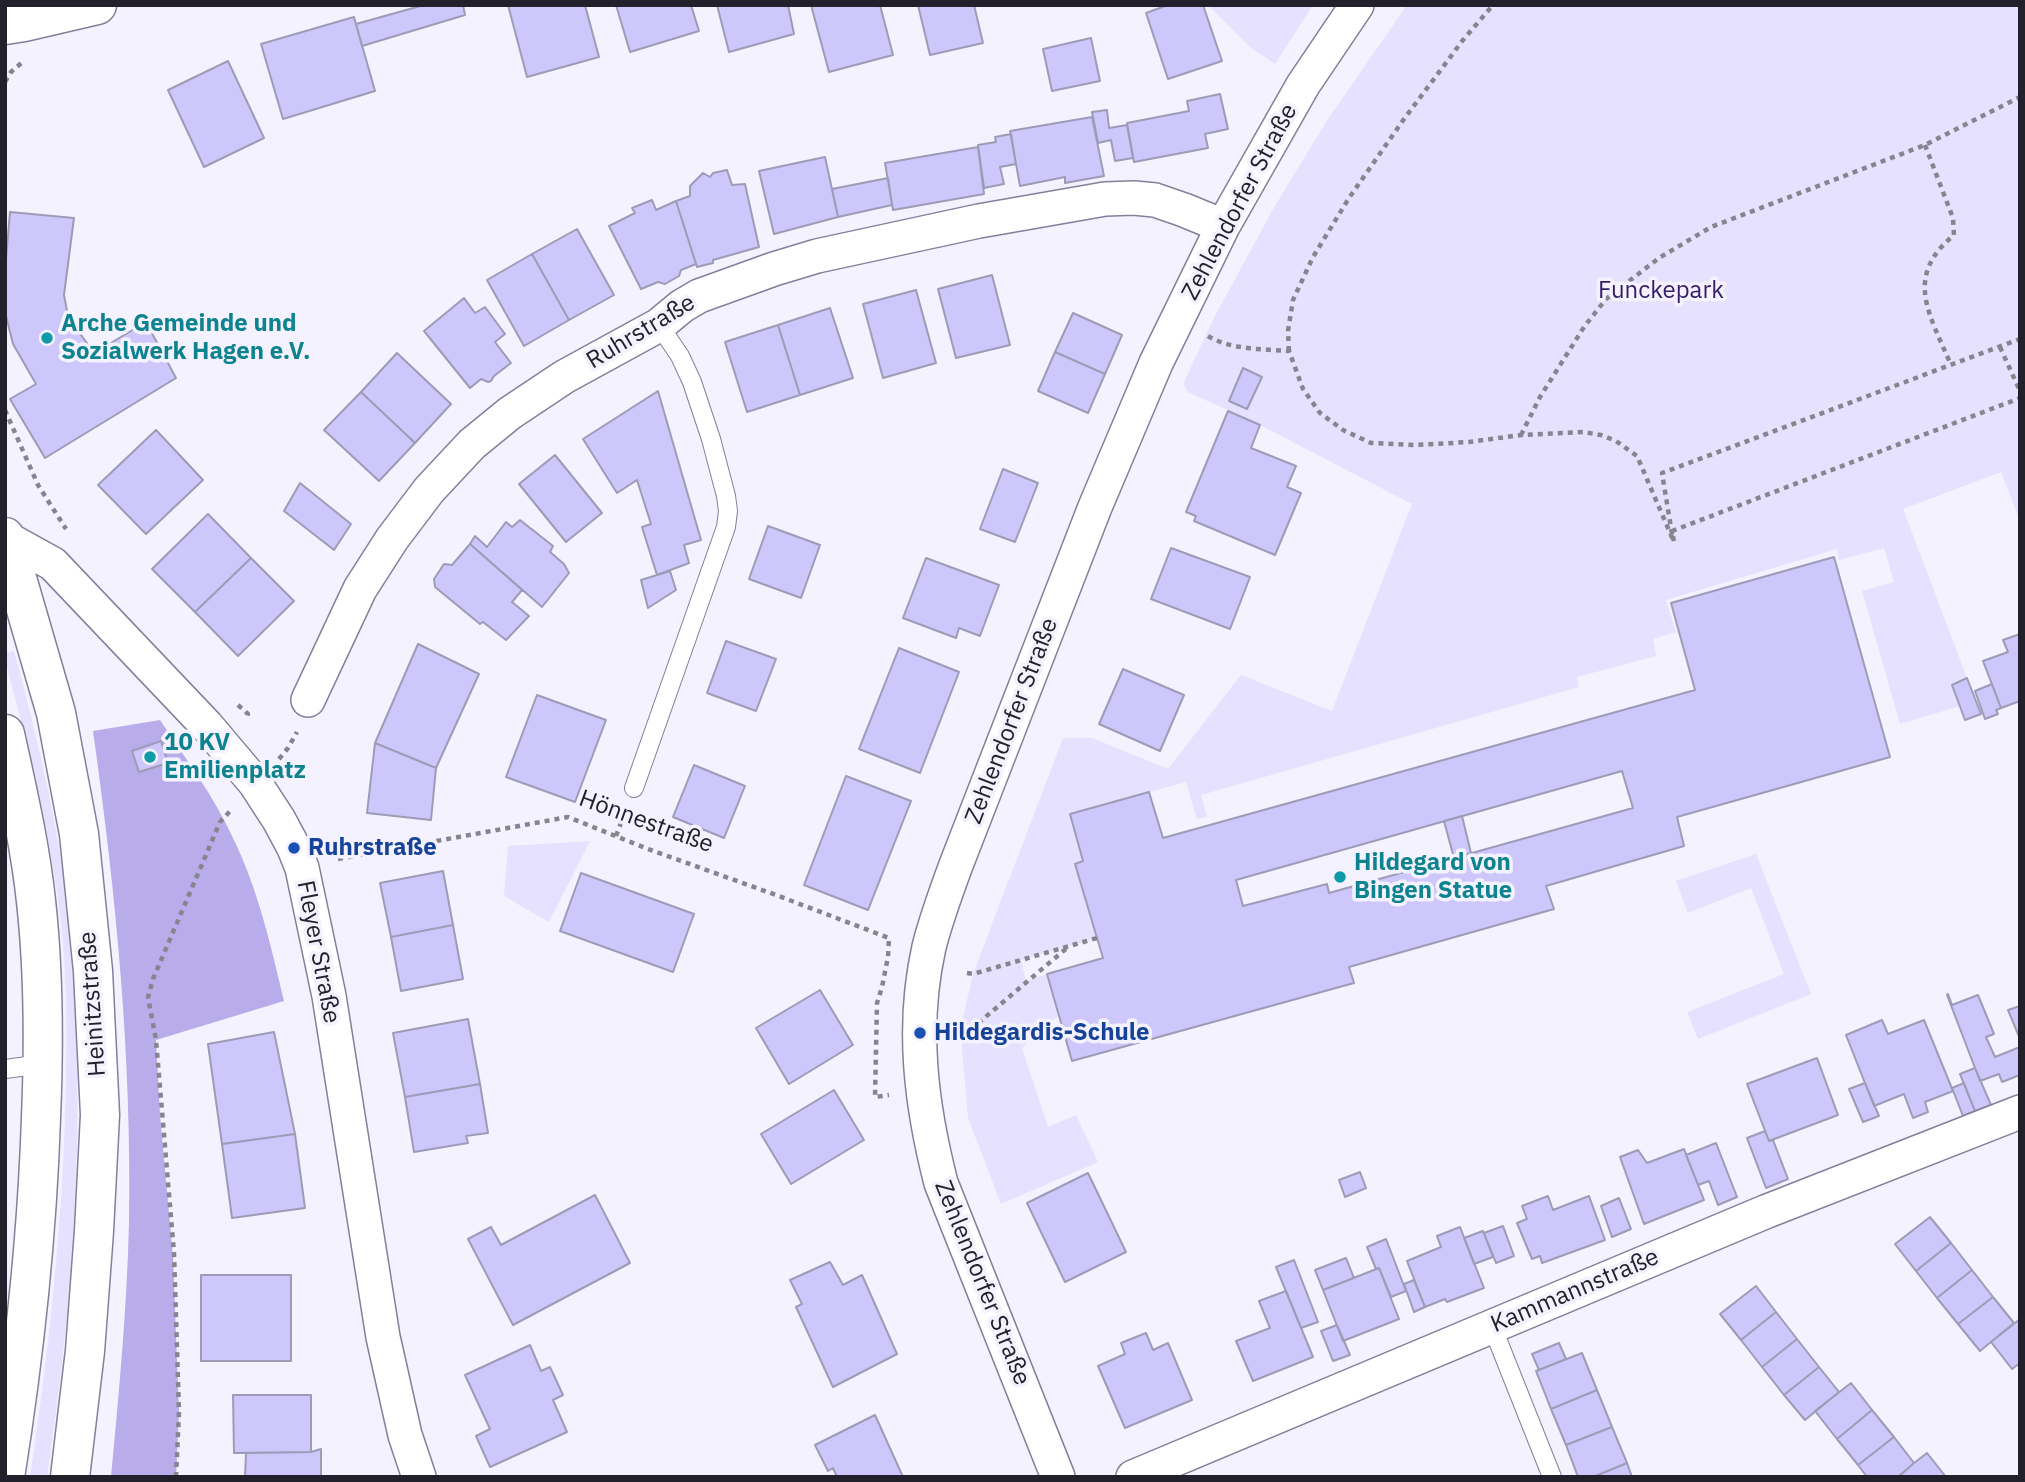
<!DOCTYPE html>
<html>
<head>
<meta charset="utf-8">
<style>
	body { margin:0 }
	#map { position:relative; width:2025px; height:1482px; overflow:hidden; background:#f4f2fe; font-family:"IBM Plex Sans",sans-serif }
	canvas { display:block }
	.frame { position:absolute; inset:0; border:7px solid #22202b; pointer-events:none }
</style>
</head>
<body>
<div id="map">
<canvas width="2025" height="1482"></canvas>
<div class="frame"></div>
</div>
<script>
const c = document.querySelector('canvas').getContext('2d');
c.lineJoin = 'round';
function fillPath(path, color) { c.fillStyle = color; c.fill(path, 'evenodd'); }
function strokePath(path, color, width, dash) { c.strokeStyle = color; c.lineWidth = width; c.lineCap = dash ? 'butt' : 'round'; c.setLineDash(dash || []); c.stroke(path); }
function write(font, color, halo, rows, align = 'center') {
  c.font = font + ' "IBM Plex Sans",sans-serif'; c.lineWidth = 7; c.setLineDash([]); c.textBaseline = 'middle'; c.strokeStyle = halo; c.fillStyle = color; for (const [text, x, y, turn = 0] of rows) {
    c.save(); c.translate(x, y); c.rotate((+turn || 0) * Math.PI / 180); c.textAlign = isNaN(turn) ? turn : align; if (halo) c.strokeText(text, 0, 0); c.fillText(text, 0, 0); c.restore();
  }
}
const green = new Path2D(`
	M1208,5H1313L1275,64L1250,47Z
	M1407,5H2020V521L2001,472L1903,509L1967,678L1952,685L1960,706L1900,724L1862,591L1894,582L1884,548L1839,560L1837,549L1666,600L1676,632L1653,639L1656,656L1577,677L1579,687L1201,795L1207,817L1197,819L1186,782L1070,814L1083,861L1076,864L1097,938L1021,960L1026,981L1047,974L1059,1015L1022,1048L1048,1127L1076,1115L1098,1162L1001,1204L968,1118L962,1049L963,1018L973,974L1063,738H1092L1168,769L1241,675L1332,711L1412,504L1260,425L1188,392L1183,384L1214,318L1272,211L1326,122Z
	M14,651C38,740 59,830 70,921C74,956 75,992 76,1027C82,1177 69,1328 47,1477H30C48,1358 61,1239 65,1119C67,1054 68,988 61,923C51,834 28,747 5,660V653Z
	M590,841L549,922L504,896L508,846Z
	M1756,854L1811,994L1698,1039L1687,1012L1784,974L1751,888L1688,913L1676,881Z`);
const forest = new Path2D(`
	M160,720C185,758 214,796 233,838C258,889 271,946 284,1001L156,1040L160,1115L173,1257L179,1412L176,1477H111C119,1392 127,1308 129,1223C132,1058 116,894 93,731Z`);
const building = new Path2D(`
	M424,5H463L465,15L362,46L356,24Z
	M508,5H585L599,57L527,77Z
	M616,5H691L699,31L630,52Z
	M717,5H788L794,34L729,52Z
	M811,5H880L893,55L829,72Z
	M918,5H974L983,43L930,55Z
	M1168,5H1203L1222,61L1168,79L1146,13Z
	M354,17L375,91L283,119L261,44Z
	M1091,38L1100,81L1052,91L1043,49Z
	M228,61L264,138L204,167L168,90Z
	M1220,94L1228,129L1205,134L1208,148L1134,162L1127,123L1189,111L1187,101Z
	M1107,110L1109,128L1127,125L1133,158L1115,161L1111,140L1098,143L1092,112Z
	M1092,117L1104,176L1065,183V177L1020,186L1010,131Z
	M1011,134L1016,164L1000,167L1004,184L984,188L978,145L996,142L995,137Z
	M978,147L984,194L893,210L885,163Z
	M825,157L838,217L774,234L759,171Z
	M727,170L732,185L745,184L759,247L713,260V263L697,267L676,201L690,196V186L703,173L710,177L713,173Z
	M888,178L892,205L838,217L832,189Z
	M652,200L656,210L676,201L696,264L681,270L679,276L665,284L658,282L641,289L609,226L635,213L632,208Z
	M10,212L74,218L64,295L67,311L79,332L94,353L146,322L176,378L45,458L10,399L36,384L13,344L5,312V271Z
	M577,229L614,295L569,320L532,254Z
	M532,254L569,320L524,346L487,280Z
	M992,275L1010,345L956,358L938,289Z
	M916,290L936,363L883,378L863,304Z
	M464,298L475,313L485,307L505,334L495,342L511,363L494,376L491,381L488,382L481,379L470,388L424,331Z
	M830,308L853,378L800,395L778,325Z
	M1073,313L1122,335L1105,374L1055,352Z
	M778,325L800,395L747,412L725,342Z
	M1055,352L1105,374L1088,413L1038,391Z
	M397,353L451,404L415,443L361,392Z
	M1243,368L1262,377L1247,409L1229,401Z
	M658,391L701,540L684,545L689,563L657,575L642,527L651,524L637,480L617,493L583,439Z
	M361,392L415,443L379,481L324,430Z
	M1228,411L1260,425L1251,448L1296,466L1287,487L1301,493L1275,555L1194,521L1196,516L1186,512Z
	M156,430L203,480L146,534L98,485Z
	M555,455L602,513L566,542L519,484Z
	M1003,469L1038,483L1015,542L980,529Z
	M300,483L351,524L334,550L284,511Z
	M208,514L251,558L195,612L152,569Z
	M520,520L553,546L550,552L564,564L569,573L542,607L470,544L475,536L487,547L506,522L512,527Z
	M768,526L820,545L801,598L749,579Z
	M470,544L522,590L512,602L529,616L506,640L483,622L480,624L435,587L434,579L444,564L452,565Z
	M1171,548L1250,577L1230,629L1151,599Z
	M1834,557L1890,757L1677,817L1684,846L1546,886L1554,909L1349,967L1354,983L1072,1061L1047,974L1103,958L1075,864L1083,861L1070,814L1149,792L1163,838L1695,690L1671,603ZM1622,771L1633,808L1329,893L1327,884L1243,906L1236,880Z
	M251,558L294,601L238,656L195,612Z
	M926,558L999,585L980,636L959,628L956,638L903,618Z
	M670,571L676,590L648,608L641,580Z
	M2020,634V701L2001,708L1983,661L2008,652L2003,640Z
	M726,641L776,659L756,711L707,693Z
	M418,644L479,674L436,768L375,743Z
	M899,648L959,672L920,773L859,749Z
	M1123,669L1184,695L1160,751L1099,724Z
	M1967,678L1981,714L1965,720L1952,685Z
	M1992,684L2001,708L1996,710L1998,714L1985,719L1975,691Z
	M537,695L606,720L575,802L506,777Z
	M161,741L168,763L139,772L132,751Z
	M375,743L436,768L431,820L367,813Z
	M694,765L745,786L724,838L673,817Z
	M846,776L911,801L868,910L804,885Z
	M1462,816L1471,853L1454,858L1444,821Z
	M443,871L453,925L391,937L380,883Z
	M581,873L694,914L673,972L560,931Z
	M453,925L463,979L401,991L391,937Z
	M820,990L853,1045L789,1084L756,1028Z
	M1948,994L1952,1005L1978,995L1994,1034L1986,1037L1995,1057L2020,1047V1075L2002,1082L1999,1074L1980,1081L1947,995Z
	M2020,1006V1039L2008,1010Z
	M468,1019L480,1084L405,1097L393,1033Z
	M1882,1020L1888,1034L1924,1020L1953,1091L1925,1102L1928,1112L1913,1118L1904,1094L1874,1106L1846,1035Z
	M274,1032L295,1134L222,1144L208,1044Z
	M1817,1058L1838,1115L1769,1141L1747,1084Z
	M1975,1068L1991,1105L1975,1111L1960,1074Z
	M1865,1083L1879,1116L1863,1122L1849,1089Z
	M1964,1083L1975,1111L1963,1116L1952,1088Z
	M480,1084L488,1133L466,1136L468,1143L414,1152L405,1097Z
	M834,1090L864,1140L791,1184L761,1134Z
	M1765,1131L1769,1141L1773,1140L1788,1179L1766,1188L1747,1138Z
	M295,1134L305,1208L232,1218L222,1144Z
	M1716,1143L1737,1197L1718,1205L1709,1181L1698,1185L1686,1155Z
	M1684,1149L1704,1200L1644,1224L1620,1157L1638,1150L1647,1163Z
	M1360,1172L1366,1188L1345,1197L1339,1180Z
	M1088,1173L1126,1252L1065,1282L1027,1203Z
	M595,1195L630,1263L513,1325L468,1239L491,1227L501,1245Z
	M1548,1196L1553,1210L1589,1196L1605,1240L1542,1263L1540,1256L1532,1259L1517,1223L1527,1219L1522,1206Z
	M1619,1198L1631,1229L1612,1237L1601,1206Z
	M1930,1217L1951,1243L1916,1271L1895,1244Z
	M1503,1226L1514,1256L1496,1263L1484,1233Z
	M1460,1227L1484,1288L1447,1302L1445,1299L1425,1307L1407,1261L1441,1247L1437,1236Z
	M1483,1231L1493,1257L1474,1264L1464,1238Z
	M1386,1239L1406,1291L1391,1297L1379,1268L1376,1269L1367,1247Z
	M1951,1243L1972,1270L1937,1298L1916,1271Z
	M1346,1258L1354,1278L1323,1290L1315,1270Z
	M1294,1260L1318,1322L1301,1328L1276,1267Z
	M830,1262L843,1285L862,1275L897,1354L833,1387L796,1307L802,1304L790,1280Z
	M1379,1268L1399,1319L1343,1341L1323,1290Z
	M1972,1270L1993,1297L1958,1324L1937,1298Z
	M201,1275H291V1361H201Z
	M1414,1280L1425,1307L1414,1312L1404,1284Z
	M1756,1286L1776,1312L1741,1340L1720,1314Z
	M1286,1291L1313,1357L1253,1381L1236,1341L1270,1328L1259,1301Z
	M1993,1297L2014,1323L1980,1351L1958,1324Z
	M1776,1312L1797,1339L1762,1367L1741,1340Z
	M2020,1319V1363L2012,1369L1991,1342Z
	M1337,1325L1350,1355L1333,1361L1321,1331Z
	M1146,1333L1153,1350L1168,1343L1192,1400L1125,1428L1098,1366L1125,1354L1121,1343Z
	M1797,1339L1819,1367L1784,1395L1762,1367Z
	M1559,1343L1566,1359L1539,1370L1532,1354Z
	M530,1345L541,1371L550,1367L563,1395L553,1400L567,1432L490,1467L476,1436L490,1429L465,1375Z
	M1582,1353L1597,1390L1551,1409L1536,1371Z
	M1819,1367L1839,1392L1805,1420L1784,1395Z
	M1851,1383L1872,1410L1837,1439L1815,1411Z
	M1597,1390L1612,1427L1566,1445L1551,1409Z
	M233,1395H311V1452L234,1453Z
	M1872,1410L1894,1437L1858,1465L1837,1439Z
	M875,1415L903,1477H837L833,1468L828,1471L815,1445Z
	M1612,1427L1627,1463L1593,1477H1578L1566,1445Z
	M1894,1437L1914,1463L1898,1477H1867L1858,1465Z
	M321,1449V1477H245L246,1453L311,1452Z
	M1927,1453L1946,1477H1898L1914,1463Z
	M1627,1463L1632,1477H1593Z`);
const path = new Path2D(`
	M5,82L11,72L25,60
	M1925,145L1953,218L1954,235C1903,277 1930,315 1951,365
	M1208,336C1231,350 1263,349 1289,351L1303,389L1320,413L1343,430L1371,443L1416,445L1469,442L1521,435L1583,432L1601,435L1616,441L1637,456L1674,542L1672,531L2020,398
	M2000,347L2020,391
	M1289,351L1288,331L1293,300L1313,257L1349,198L1404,119L1463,40L1493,5
	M5,410L38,485L66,529
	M1521,435L1540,397L1584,327L1606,299L1659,258L1711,227L1925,145L2020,97
	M1672,534L1662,473L2020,339
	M238,705L248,714L246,719
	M279,759L288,748L297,732
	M616,836L626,810
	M338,859L568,817L648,849L776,895L889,938L888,957L882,987L877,1003L875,1097L889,1095
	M967,973L973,974L1097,938
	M953,1037L963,1036L1068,947
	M176,1477L179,1412L174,1253L156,1040L148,997L153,979L220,822L232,809`);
const lane = new Path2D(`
	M634,788L726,527L728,511L726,496L711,439L692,382L680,356L659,325
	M5,1069L43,1064
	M1492,1326L1552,1477`);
const street = new Path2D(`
	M6,538L53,564L207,726L255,783L279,820L294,848L302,868L329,996L383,1337L405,1435L419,1477
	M308,700L360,589L392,539L429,490L472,444L510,413L564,377L659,325L682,306L699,296L774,269L817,256L979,221L1105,199L1134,198L1155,200L1184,210L1223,226
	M1058,1477L941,1183C921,1105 911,1027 929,947C936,919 946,892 956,865L1095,507L1156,363L1223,226L1303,85L1357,5
	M1133,1477L1765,1212L2020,1112`);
const primary = new Path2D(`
	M5,25L24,22L97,5
	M5,537L56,713L79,834L93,971L100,1115L94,1231L85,1351L70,1477
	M5,734C17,789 30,844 36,901C44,973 44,1046 41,1118C37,1238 24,1358 5,1477`);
const markers = [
	[47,338,7,"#0f9aa8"],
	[150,757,7,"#0f9aa8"],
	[294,848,7,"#1a4fb4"],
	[1340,877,7,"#0f9aa8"],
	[920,1033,7,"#1a4fb4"]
];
const streetNames = [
	["Zehlendorfer Straße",1240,202,-62],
	["Ruhrstraße",641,332,-31],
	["Zehlendorfer Straße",1012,721,-69],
	["Hönnestraße",646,822,20],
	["Fleyer Straße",318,952,79],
	["Heinitzstraße",93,1004,-94],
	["Zehlendorfer Straße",982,1283,68],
	["Kammannstraße",1575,1291,-23]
];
const parkNames = [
	["Funckepark",1661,291]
];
const cultureNames = [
	["Arche Gemeinde und",61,324],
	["Sozialwerk Hagen e.V.",61,352],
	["10 KV",164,743],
	["Emilienplatz",164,771],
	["Hildegard von",1354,863],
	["Bingen Statue",1354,891]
];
const transitNames = [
	["Ruhrstraße",308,848],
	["Hildegardis-Schule",934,1033]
];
fillPath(green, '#e5e1fe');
fillPath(forest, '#b8aceb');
fillPath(building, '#cdc7fb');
strokePath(building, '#9e9bb7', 2);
strokePath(lane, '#847f9a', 20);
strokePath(street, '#847f9a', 36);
strokePath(primary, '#847f9a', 41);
strokePath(path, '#86848f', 4.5, [5, 5]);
strokePath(lane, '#fff', 18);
strokePath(street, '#fff', 33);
strokePath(primary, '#fff', 38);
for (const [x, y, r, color] of markers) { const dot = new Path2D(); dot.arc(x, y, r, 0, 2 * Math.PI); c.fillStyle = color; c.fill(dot); strokePath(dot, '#f4f2fe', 2.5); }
write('24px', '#22202b', '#f4f2fe', streetNames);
write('24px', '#351d66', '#f4f2fe', parkNames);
write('bold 24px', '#0d838f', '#f4f2fe', cultureNames, 'left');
write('bold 24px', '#164399', '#f4f2fe', transitNames, 'left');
</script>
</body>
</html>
